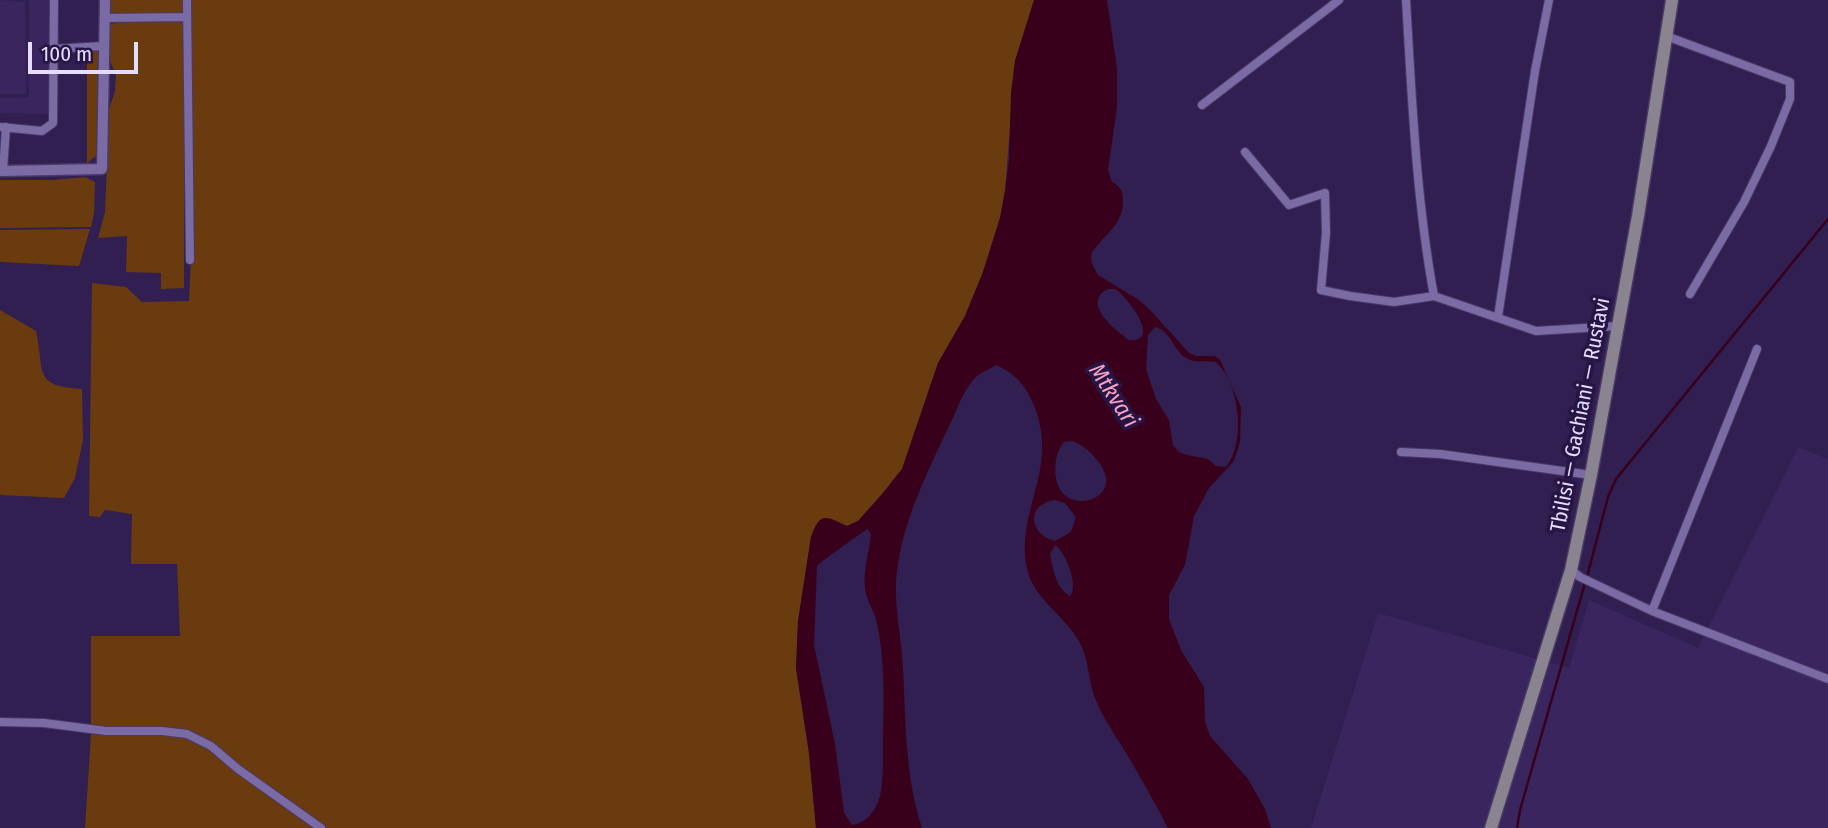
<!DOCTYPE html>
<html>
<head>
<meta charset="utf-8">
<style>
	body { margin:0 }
	#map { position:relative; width:1828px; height:828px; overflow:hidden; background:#311f51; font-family:"Fira Sans Condensed",sans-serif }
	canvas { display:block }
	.scale { position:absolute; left:28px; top:42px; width:110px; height:32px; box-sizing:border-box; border:4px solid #e5ddfd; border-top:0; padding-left:9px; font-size:21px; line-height:24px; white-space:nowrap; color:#e5ddfd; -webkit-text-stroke:5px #271546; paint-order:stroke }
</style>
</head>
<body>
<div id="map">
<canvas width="1828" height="828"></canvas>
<div class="scale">100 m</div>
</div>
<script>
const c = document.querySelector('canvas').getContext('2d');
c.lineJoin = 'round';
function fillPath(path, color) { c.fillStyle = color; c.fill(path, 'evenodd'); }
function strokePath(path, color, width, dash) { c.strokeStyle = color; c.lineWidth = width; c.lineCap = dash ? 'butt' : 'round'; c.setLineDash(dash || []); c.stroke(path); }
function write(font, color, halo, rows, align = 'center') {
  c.font = font + ' "Fira Sans Condensed",sans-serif'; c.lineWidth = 7; c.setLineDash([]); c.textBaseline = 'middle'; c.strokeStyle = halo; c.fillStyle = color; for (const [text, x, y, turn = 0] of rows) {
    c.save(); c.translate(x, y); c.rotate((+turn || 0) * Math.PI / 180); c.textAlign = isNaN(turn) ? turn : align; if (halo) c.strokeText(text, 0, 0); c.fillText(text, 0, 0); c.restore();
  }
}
const built = new Path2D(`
	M0,0L25,2L26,94H0Z
	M29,0H49V114L0,113V98L29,97Z
	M1798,447L1828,459V828H1311L1378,613L1569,668L1589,600L1698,648Z`);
const green = new Path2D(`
	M110,0H184L185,14L144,13L111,17Z
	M192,0H1034L1015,61L1005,191L1000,218L983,272L965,316L938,363L902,469L883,493L858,521L847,526L839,522L816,525L811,537L798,621L796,668L809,754L816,828H85L91,734V636H180L177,564H131L132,514L105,510L100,517L89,516L92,283L126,287L142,302L189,301L191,258Z
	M184,15V288L161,289V273L126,272L127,236L98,238L105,212L108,141L104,126L115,91L116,75L106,51L108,24Z
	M99,50C117,82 108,86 101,119C99,129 101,141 101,152L87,163V51Z
	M85,177L95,182L94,213L91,227L0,228V180H53Z
	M90,229L79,266L0,262V230Z
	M0,310L36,331C45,372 32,386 82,389L83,440L75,478L64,498L0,495Z`);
const water = new Path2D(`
	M1034,0H1107L1117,68V107L1108,170L1112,182C1120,186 1123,191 1123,200C1124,225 1103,235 1091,254L1092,264L1098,275L1139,300L1152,312L1189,353L1196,356H1215L1220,360L1241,407L1240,442L1234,461L1209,488L1194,516L1185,565L1169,595V619L1181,650L1204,687L1205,722L1210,736L1248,779L1265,809L1271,828H1168C1155,803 1141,778 1126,753C1116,736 1102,717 1095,698C1088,679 1089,659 1079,641C1065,616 1032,597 1027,568C1015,509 1062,467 1032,401C1024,383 1014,373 996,365C990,369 982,372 977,376C964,388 958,407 951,422C927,473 899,527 896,584C895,612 902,641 903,669C906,724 905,776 922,828H816L809,753L796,668L798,621L811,537C820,511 826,516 847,526L858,521L883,493L902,469L938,363L965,316L983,272L1000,218L1005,191L1009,160L1011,93L1015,61ZM1107,289H1115C1127,296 1163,343 1129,340C1114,329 1082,304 1107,289ZM1155,327C1172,331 1173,352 1188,359C1196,363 1207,360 1216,362C1240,383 1246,443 1226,467L1216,466L1208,459L1187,455L1179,452L1173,445L1169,420L1156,399L1146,369L1148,335ZM1072,441C1085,446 1092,453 1100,464C1126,501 1062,518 1056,478C1054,465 1056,452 1064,442ZM1055,500L1065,503L1076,517L1071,532L1055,541C1028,534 1026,504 1055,500ZM868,529L871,535C869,552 863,571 865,588C866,600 873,608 876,619C885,657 884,698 883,737C883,756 884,777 880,796C876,810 867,823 852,825L844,813L835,744L814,645L817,566C819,563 865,530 868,529ZM1055,545C1066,552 1079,587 1070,596C1056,589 1053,569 1050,554Z`);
const stream = new Path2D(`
	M1587,577L1608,497L1616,479L1828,219
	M1517,828L1520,810L1585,583`);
const minor = new Path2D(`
	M187,0L190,260
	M1406,0C1412,99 1416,198 1434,296
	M104,18L187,17
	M1666,36L1790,82V99L1771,146L1744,202L1690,294
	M53,49L103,46
	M1202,105L1339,0
	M0,127L42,131L53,123L54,0
	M1245,152L1289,205L1325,193L1326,233L1321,290L1350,296L1394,302L1434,296L1536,331L1617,326
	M3,171L6,127
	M1498,317L1535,71L1549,0
	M1401,452L1440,454L1591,475
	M1571,570L1580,577L1652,611L1828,679
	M1652,611L1757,349
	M0,722L44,723L106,731H162L187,734L211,746L238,769L321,828`);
const tertiary = new Path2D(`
	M0,171L102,169L105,0`);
const secondary = new Path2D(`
	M1491,828L1571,570L1591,475L1638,216L1672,0`);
const streetNames = [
	["Tbilisi — Gachiani — Rustavi",1581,415,-79]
];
const waterNames = [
	["Mtkvari",1113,396,57]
];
fillPath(built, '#3a255f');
fillPath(green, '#6b3b10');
fillPath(water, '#38001b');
strokePath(stream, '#38001b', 2.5);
strokePath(minor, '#4a3965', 10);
strokePath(tertiary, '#4a3965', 13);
strokePath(secondary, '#4a3965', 15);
strokePath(minor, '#7b6ba4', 8);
strokePath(tertiary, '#7b6ba4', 10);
strokePath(secondary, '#8a8390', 12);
write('21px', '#e5ddfd', '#271546', streetNames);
write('italic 23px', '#f8a2c1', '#271546', waterNames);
</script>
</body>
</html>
